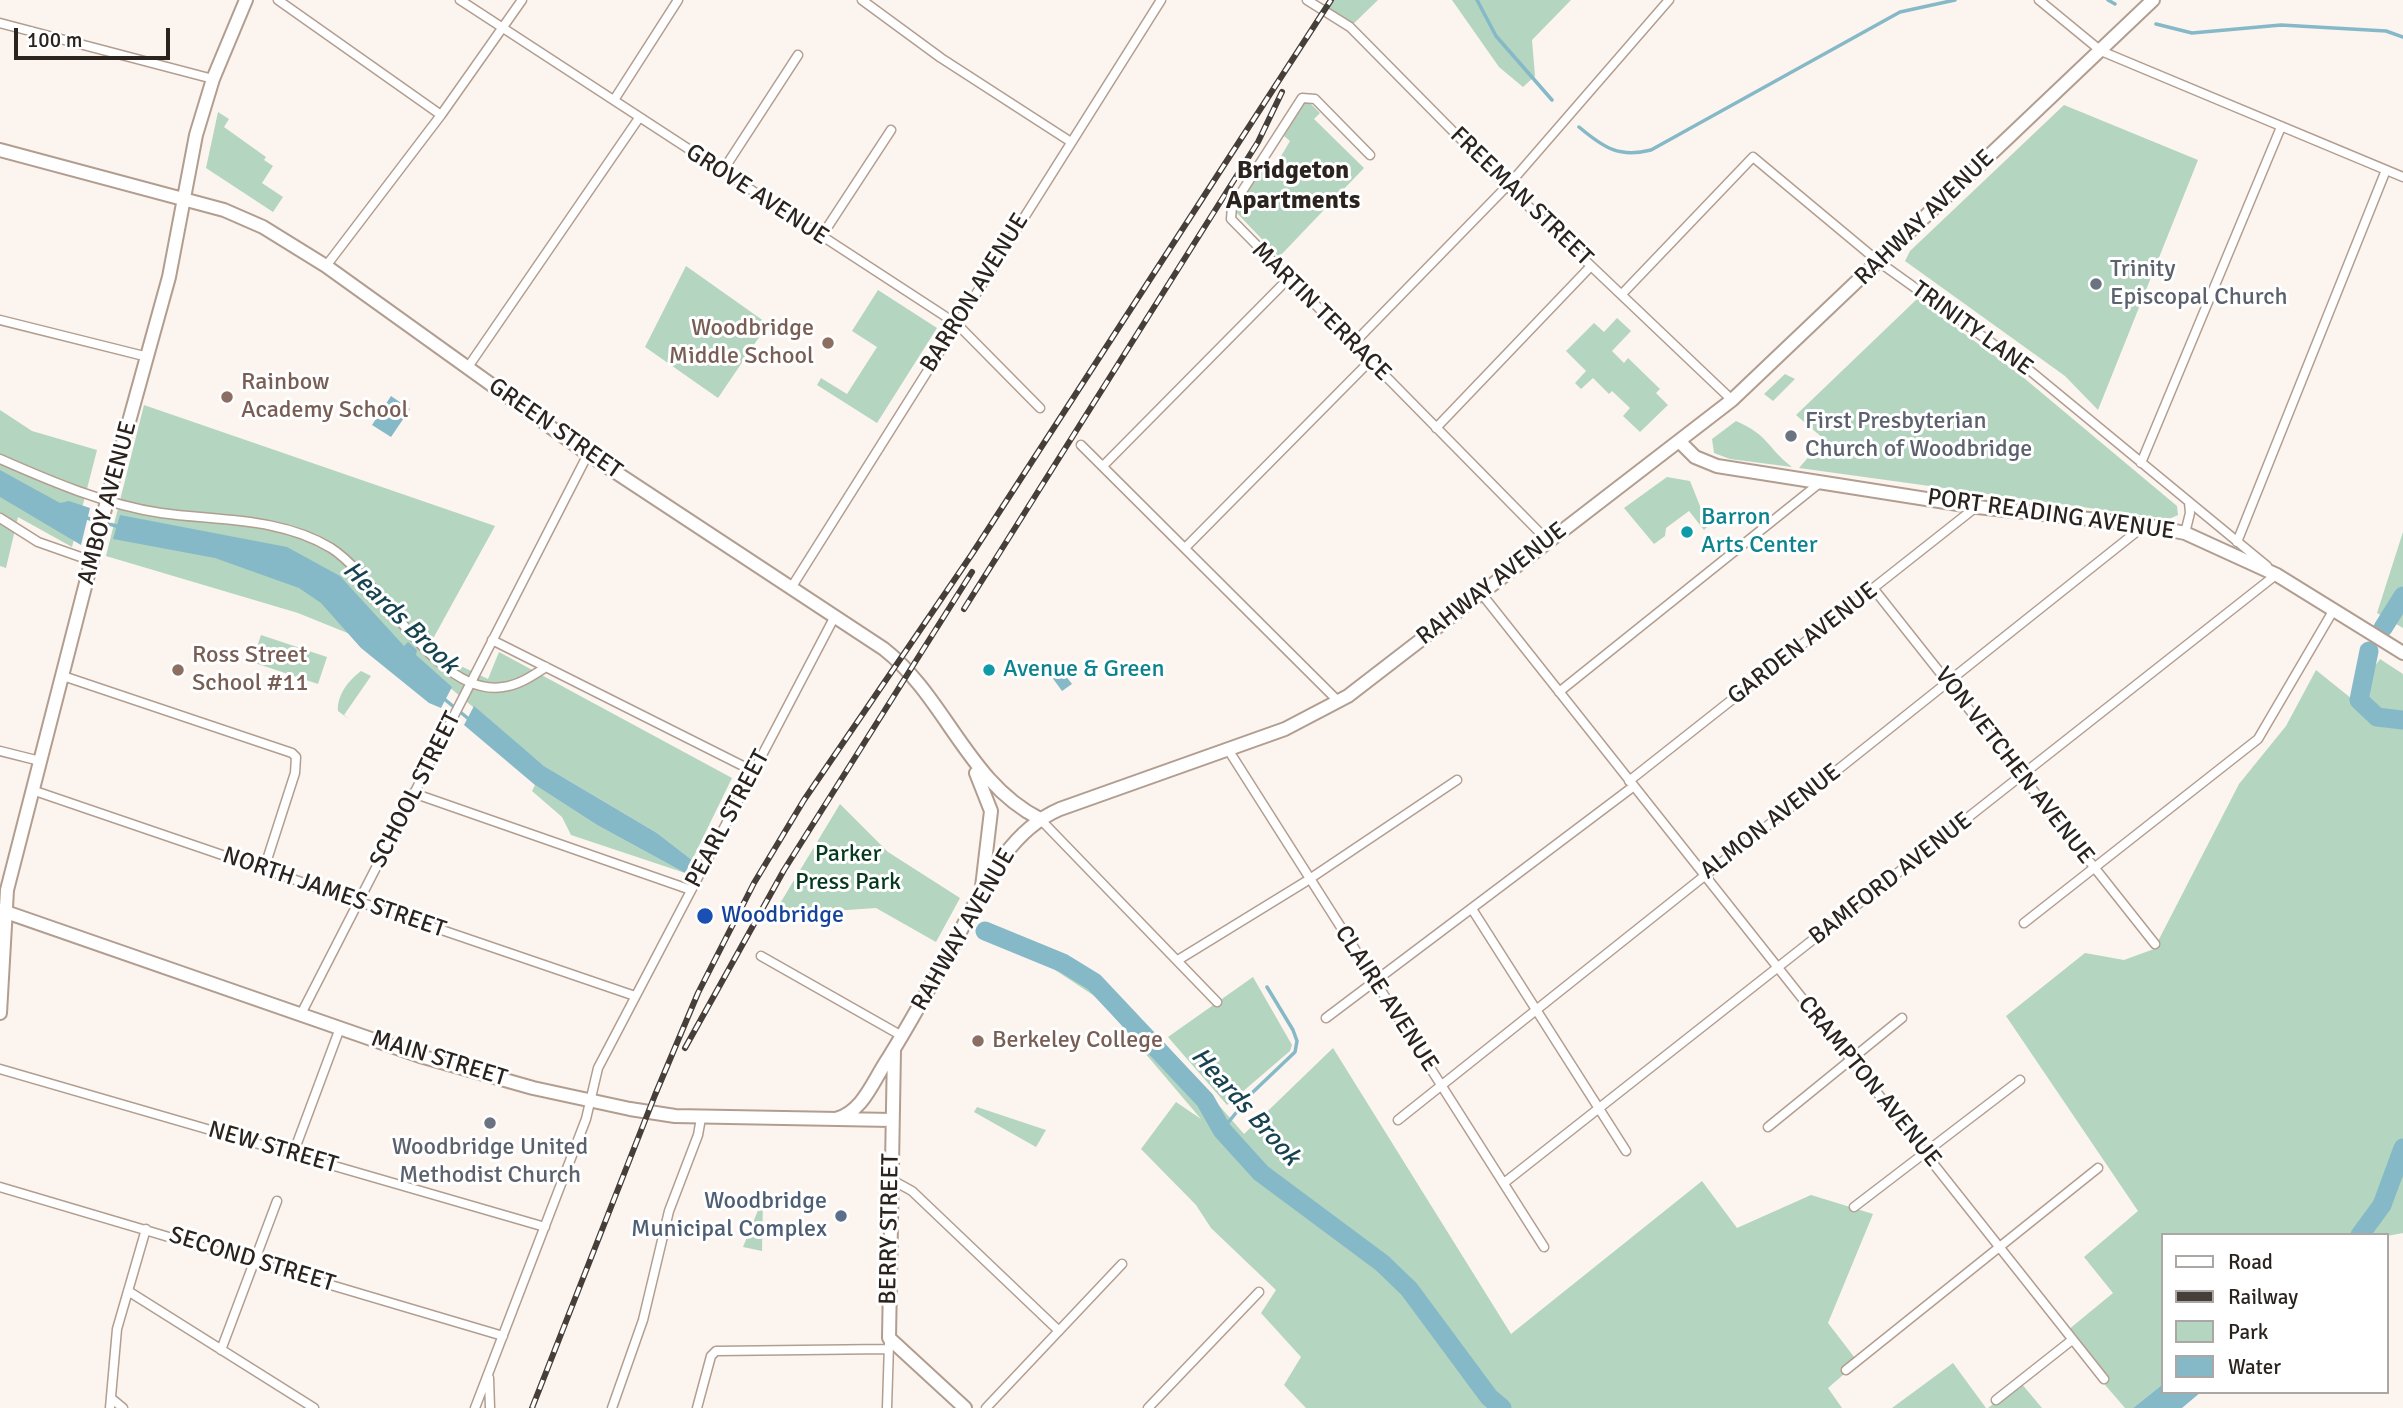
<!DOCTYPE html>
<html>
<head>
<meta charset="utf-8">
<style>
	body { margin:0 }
	#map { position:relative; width:2403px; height:1408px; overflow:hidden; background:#fcf4ee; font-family:Signika,sans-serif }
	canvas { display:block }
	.legend { position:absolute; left:2161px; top:1233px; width:228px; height:161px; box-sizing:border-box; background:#fff; border:2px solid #aaa7a5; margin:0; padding:9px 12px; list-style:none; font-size:21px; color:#2b231e }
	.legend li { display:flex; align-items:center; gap:14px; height:35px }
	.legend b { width:35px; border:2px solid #aaa7a5 }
	.scale { position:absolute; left:14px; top:28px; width:156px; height:32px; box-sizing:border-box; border:4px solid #2b231e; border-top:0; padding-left:9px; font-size:21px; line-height:24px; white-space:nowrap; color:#2b231e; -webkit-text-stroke:5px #fff; paint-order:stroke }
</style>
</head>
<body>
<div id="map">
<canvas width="2403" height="1408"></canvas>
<ul class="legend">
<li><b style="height:9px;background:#fff"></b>Road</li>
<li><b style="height:9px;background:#463e38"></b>Railway</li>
<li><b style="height:19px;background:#b4d5bf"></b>Park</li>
<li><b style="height:19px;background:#86b9c8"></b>Water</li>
</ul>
<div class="scale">100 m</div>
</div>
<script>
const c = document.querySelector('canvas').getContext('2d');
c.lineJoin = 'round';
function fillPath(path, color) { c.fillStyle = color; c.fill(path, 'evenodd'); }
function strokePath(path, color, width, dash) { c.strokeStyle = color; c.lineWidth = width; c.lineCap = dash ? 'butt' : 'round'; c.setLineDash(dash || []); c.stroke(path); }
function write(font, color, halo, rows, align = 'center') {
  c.font = font + ' Signika,sans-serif'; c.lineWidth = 6; c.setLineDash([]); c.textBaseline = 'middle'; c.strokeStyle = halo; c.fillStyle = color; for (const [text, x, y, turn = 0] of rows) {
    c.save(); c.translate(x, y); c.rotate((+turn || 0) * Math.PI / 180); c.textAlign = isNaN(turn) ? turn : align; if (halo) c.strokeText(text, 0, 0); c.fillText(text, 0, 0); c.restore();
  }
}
const green = new Path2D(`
	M1334,0H1378L1348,29L1326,13Z
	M1452,0H1571L1532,40L1535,76L1523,87L1499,67Z
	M1310,103L1320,113L1314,119L1364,168L1279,257L1235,211L1266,164L1274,168L1290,141L1284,136L1303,104Z
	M2064,105L2198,160L2098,410L2065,376L1905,261L1910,251Z
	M218,112L229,119L224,127L266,157L264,160L273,166L262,183L283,197L273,212L206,168Z
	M686,266L768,324L718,398L645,347Z
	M878,290L937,328L877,423L817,385L821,378L847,394L877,347L852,331Z
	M1917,299L2018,373L2177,506L2178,515L2169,519L1799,468L1824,439L1796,415Z
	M1617,318L1631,331L1612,351L1624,363L1628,358L1660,389L1656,393L1668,405L1640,432L1623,416L1630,408L1612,391L1609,394L1593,378L1581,389L1575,383L1586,371L1566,351L1594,323L1604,332Z
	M1785,374L1795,379L1773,401L1764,394Z
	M144,405L495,526L429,646L446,659L488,679L499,652L732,778L692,860L657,833L544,766L419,662L298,613L106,556Z
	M0,410L32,431L97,450L72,547L18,517L6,568L0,566Z
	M1736,421C1770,436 1766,447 1792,467L1730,459L1714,453L1712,439Z
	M1667,477L1690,481L1708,526L1704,530L1689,511L1666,528L1665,536L1654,544L1624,508Z
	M2403,532V628L2377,613Z
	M261,635L327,657L318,684L252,662Z
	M2380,659L2403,674V1233L2387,1236L2163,1235V1384L2133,1408H2125L2062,1335L2113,1293L2084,1257L2138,1211L2006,1016L2085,953L2124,960L2154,949L2239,784L2286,726L2316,670L2352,699Z
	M361,671L371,676L344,715L350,720L338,711C337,695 348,681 361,671Z
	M535,785L597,825L685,873L571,835L562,817L532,791Z
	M840,804L888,852L960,898L936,942L876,908L773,915Z
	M989,923L1082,966L1161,1039L1244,1134L1333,1048L1511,1334L1702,1181L1737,1228L1811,1195L1873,1214L1828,1323L1858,1362L1828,1388L1842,1408H1306L1284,1385L1301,1357L1261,1313L1276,1290L1211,1228L1196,1205L1141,1149L1176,1102L1201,1119L1099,999L1049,966L981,937Z
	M1253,977L1292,1045L1290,1051L1227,1105L1168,1037Z
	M977,1107L1046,1130L1036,1147L974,1112Z
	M763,1198L762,1251L743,1247Z
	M1953,1363L1986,1408H1892Z
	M2021,1383L2042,1408H1988Z`);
const water = new Path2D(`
	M391,396L410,409L391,437L372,425Z
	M0,470L60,503L69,501L90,508L81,545L0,497Z
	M120,515L287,547L340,576L404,646L408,642L417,650L416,655L452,687L441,708L429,703L361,648L321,603L299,588L215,558L113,539Z
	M1055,662L1072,684L1062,691L1046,669Z
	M474,706L544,766L657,833L692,860L685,873L597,825L535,785L464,725Z
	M2163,1384V1392H2201L2182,1408H2133Z`);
const stream = new Path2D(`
	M1477,0L1496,36L1552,100
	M2108,0L2115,4
	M2156,24L2192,33L2281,25L2386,31L2403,37
	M1579,127C1604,148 1619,158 1651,150L1900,12L1955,0
	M83,517L120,527
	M443,698L470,720
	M1222,1130L1253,1092L1295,1052L1297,1041L1293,1030L1267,987`);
const river = new Path2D(`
	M2383,628L2403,596
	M2369,651L2359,700L2377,717L2403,720
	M985,931L1063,963L1094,982L1205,1100L1222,1130L1261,1173L1382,1263L1409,1289L1489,1397L1502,1408
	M2360,1235L2382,1205L2403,1148`);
const street = new Path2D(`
	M278,0L441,115
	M460,0L957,324L1040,408
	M862,0L941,58L1071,142
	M1307,0L1350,27L1507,186L1732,400
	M2039,0L2101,51L2403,177
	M0,23L213,79
	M614,100L678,0
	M1370,155L1315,99L1302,98L1232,207L1231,219L1548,541
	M722,172L798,55
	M821,237L891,130
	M326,266L441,115L522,0
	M1622,294L1753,157L1879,262L2028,369L2267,566
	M0,320L148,357
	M1353,344L1512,181L1669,0
	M468,367L639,118
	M1436,428L1591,266
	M1081,445L1338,701
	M0,459C50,481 106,505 161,513C218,521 280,517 331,548C381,580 437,698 503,687C519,685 532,676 546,667
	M2141,463L2281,127
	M1103,466L1287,280
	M0,518L38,542L92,561
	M2185,533L2190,513L2189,502
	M2237,542L2386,170
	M1185,548L1370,361
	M791,588L1161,0
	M1873,588L2155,944
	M1481,593L2104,1379
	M492,640L753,771
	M63,676L292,753L296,757L295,773L264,869
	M1559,692L1821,482
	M0,751L40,761
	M1229,751L1544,1247
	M1629,781L1976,507
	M32,790L635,996
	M413,793L691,890
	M1040,819L1217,1002
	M1472,909L1626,1151
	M2024,923L2258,739L2333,611
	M761,956L902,1036
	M1178,960L1305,882L1457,780
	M301,1014L588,454
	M1326,1018L1634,786
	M0,1069L545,1227
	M1398,1120L2145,525
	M1768,1127L1902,1018
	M293,1154L340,1028
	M892,1180L912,1191L1059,1331
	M1504,1183L2277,574
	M0,1187L503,1336
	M1854,1207L2020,1080
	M128,1291L314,1408
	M221,1350L277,1201
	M1846,1370L2098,1168
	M489,1378L490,1408
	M111,1398L123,1408
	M1996,1400L2072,1340
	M110,1408L117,1329L146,1229
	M475,1408L586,1119L598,1068L835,616
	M612,1408L643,1320L669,1211L698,1135L701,1118
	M697,1408L711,1356L716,1351L888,1349
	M887,1408L889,1344
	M986,1408L1122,1264
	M1148,1408L1259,1292`);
const secondary = new Path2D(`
	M0,150L224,210L263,227L326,266L588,454L884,649C946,698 968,783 1040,819
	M1679,441L1695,457L1717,466L1977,507L2145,525L2185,533L2277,575L2403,653
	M976,773L991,811L982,887
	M0,910L420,1056L533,1088L630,1109L675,1116L892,1120
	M0,1013L7,890L107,501L169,277L196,135L213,79L246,0
	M894,1050L889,1338L965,1408
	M836,1119C861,1112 871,1086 884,1065C909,1026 931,985 953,945C980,896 1004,833 1060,809L1285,729L1348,696L1732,400L2153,0`);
const rail = new Path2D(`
	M964,609L1258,142L1282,92
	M685,1048L784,870L972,572
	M532,1408L655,1095L698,993L754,883L804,800L972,554L1331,0`);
const markers = [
	[2096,284,7,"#6b7280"],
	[828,343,7,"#8d6e63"],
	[227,397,7,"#8d6e63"],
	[1791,436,7,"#6b7280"],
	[1687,532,7,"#0f9aa8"],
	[178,670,7,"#8d6e63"],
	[989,670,7,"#0f9aa8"],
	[705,916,9,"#1a4fb4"],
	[978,1041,7,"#8d6e63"],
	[490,1123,7,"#6b7280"],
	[841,1216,7,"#5c6f8a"]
];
const streetNames = [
	["GROVE AVENUE",757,195,33],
	["FREEMAN STREET",1521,197,44],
	["RAHWAY AVENUE",1925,218,-44],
	["BARRON AVENUE",975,293,-58],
	["MARTIN TERRACE",1321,312,45],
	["TRINITY LANE",1972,329,36],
	["GREEN STREET",555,429,35],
	["AMBOY AVENUE",108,503,-75],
	["PORT READING AVENUE",2051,515,8],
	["RAHWAY AVENUE",1492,584,-38],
	["GARDEN AVENUE",1803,644,-38],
	["VON VETCHEN AVENUE",2014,766,52],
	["SCHOOL STREET",416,790,-63],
	["PEARL STREET",728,819,-62],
	["ALMON AVENUE",1771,822,-38],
	["BAMFORD AVENUE",1891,879,-38],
	["NORTH JAMES STREET",334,893,19],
	["RAHWAY AVENUE",964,930,-60],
	["CLAIRE AVENUE",1386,999,57],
	["MAIN STREET",439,1059,17],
	["CRAMPTON AVENUE",1869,1082,51],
	["NEW STREET",273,1148,16],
	["BERRY STREET",890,1229,-89],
	["SECOND STREET",252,1260,17]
];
const worshipNames = [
	["Trinity",2110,270],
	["Episcopal Church",2110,298],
	["First Presbyterian",1805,422],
	["Church of Woodbridge",1805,450],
	["Woodbridge United",490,1148,"center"],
	["Methodist Church",490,1176,"center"]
];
const educationNames = [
	["Woodbridge",814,329,"right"],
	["Middle School",814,357,"right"],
	["Rainbow",241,383],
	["Academy School",241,411],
	["Ross Street",192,656],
	["School #11",192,684],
	["Berkeley College",992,1041]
];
const cultureNames = [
	["Barron",1701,518],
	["Arts Center",1701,546],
	["Avenue & Green",1003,670]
];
const parkNames = [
	["Parker",848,855],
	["Press Park",848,883]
];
const transitNames = [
	["Woodbridge",721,916]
];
const serviceNames = [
	["Woodbridge",827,1202],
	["Municipal Complex",827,1230]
];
const neighbourhoodNames = [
	["Bridgeton",1293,171],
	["Apartments",1293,201]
];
const waterNames = [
	["Heards Brook",400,618,44],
	["Heards Brook",1245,1107,48]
];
fillPath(green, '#b4d5bf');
fillPath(water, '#86b9c8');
strokePath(stream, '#86b9c8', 3.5);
strokePath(river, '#86b9c8', 19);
strokePath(street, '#b29e90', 11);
strokePath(secondary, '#b29e90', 16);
strokePath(street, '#fff', 8);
strokePath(secondary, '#fff', 12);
strokePath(rail, '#463e38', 6);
strokePath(rail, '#fff', 3.5, [10]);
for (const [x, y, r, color] of markers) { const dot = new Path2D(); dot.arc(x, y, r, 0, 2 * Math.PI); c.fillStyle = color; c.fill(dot); strokePath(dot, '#fff', 2.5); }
write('24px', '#2b231e', '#fff', streetNames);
write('24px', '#5b616d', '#fff', worshipNames, 'left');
write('24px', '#785e54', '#fff', educationNames, 'left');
write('24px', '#0d838f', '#fff', cultureNames, 'left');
write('24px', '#063a1f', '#fff', parkNames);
write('24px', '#164399', '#fff', transitNames, 'left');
write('24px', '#4e5e75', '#fff', serviceNames, 'right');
write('bold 26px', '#2b231e', '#fff', neighbourhoodNames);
write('italic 26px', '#16434f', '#fff', waterNames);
</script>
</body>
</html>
